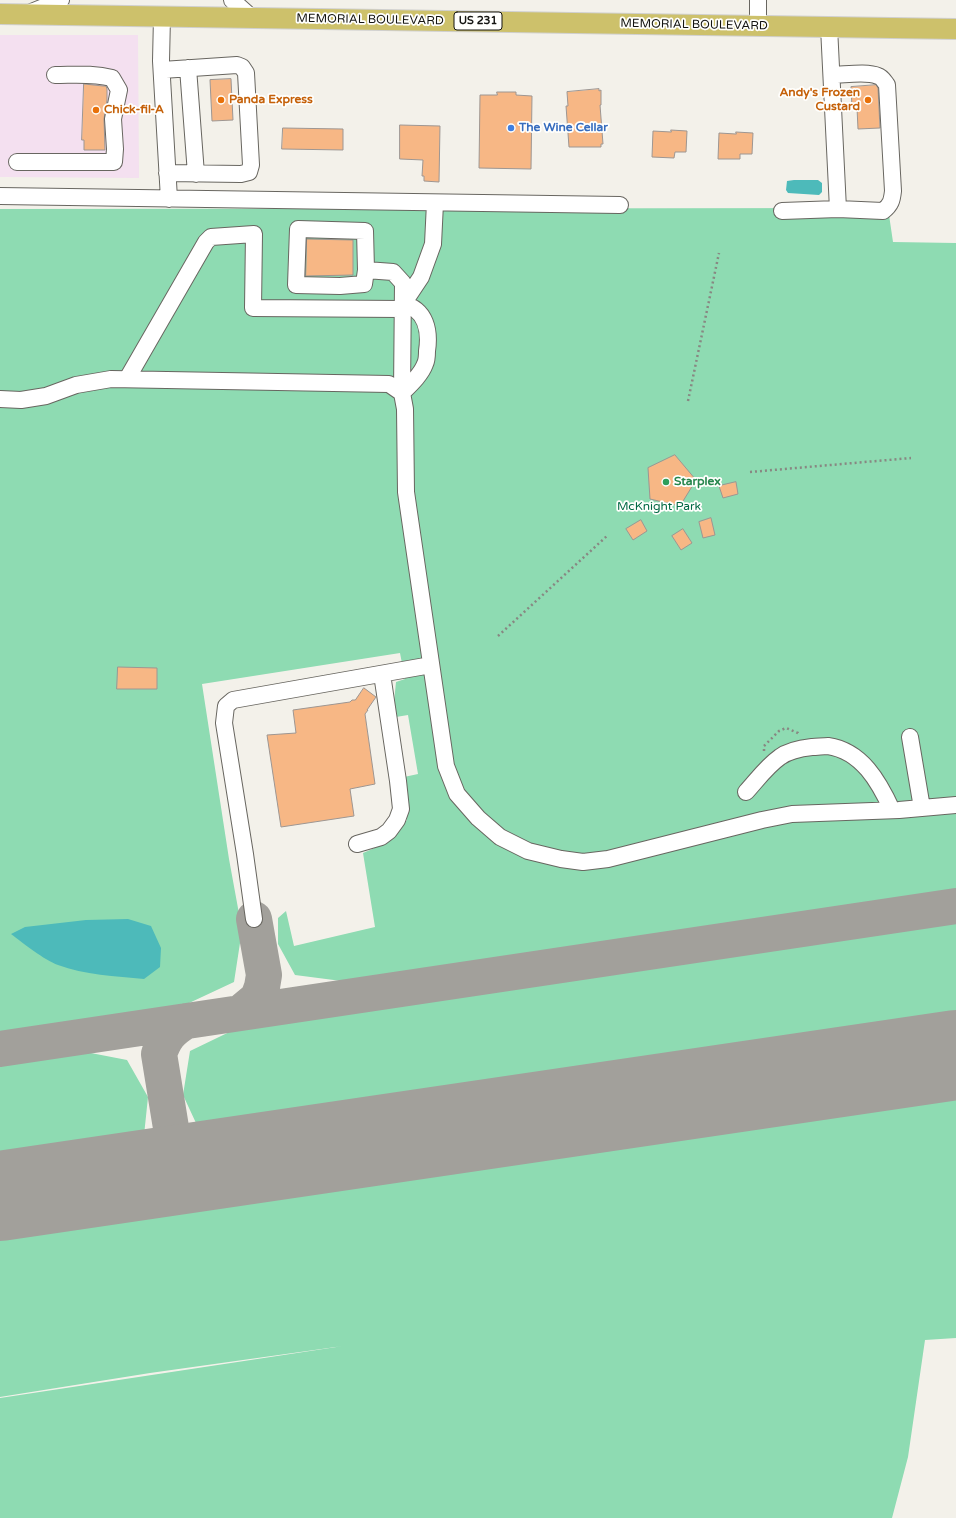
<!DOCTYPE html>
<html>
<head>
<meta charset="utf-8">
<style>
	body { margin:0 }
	canvas { display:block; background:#f3f1ea }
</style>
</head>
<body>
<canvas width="956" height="1518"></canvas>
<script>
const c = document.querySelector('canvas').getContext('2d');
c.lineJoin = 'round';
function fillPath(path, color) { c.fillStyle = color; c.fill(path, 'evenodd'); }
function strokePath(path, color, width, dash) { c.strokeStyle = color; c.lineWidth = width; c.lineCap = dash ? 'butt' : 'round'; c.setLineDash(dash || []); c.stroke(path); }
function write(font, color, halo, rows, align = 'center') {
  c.font = font + ' "Varela Round",sans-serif'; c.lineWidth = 3.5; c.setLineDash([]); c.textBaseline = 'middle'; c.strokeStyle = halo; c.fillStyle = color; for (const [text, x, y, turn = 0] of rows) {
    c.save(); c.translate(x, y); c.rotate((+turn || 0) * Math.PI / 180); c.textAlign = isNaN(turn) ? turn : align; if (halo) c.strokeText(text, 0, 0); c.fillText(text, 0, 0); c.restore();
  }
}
const commercial = new Path2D(`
	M0,35H138L139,178L0,177Z`);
const green = new Path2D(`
	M888,208L893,242L956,243V893L357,983L295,975L278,944V918L286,911L294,946L375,927L363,853L384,844L407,820L404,777L418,774L408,715L396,717L394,702L396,682L405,679L400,653L202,684L229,859L242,930L234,982L172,1011L0,1037V209Z
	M956,916V1023L202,1136L183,1095L190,1051L248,1023Z
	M65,1048L127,1060L148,1097L143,1145L0,1166V1059Z
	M956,1084V1338L925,1340L908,1457L892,1518H0V1398L343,1346L150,1373L0,1397V1228Z`);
const water = new Path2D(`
	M794,180H818L822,183V192L819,195L788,193L786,190L787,181Z
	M128,919L151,926L161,948L160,967L144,979C116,976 84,975 58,965C44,960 23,943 11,934L25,927L86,920Z`);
const taxiway = new Path2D(`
	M240,1013L258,998L262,987L264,975L254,919
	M0,1049L956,906
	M173,1140C184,1160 194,1163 216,1165
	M140,1176C158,1167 168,1160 173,1140L159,1054C165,1037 170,1031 186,1021`);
const runway = new Path2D(`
	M0,1196L956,1055`);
const building = new Path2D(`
	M231,79L233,120L212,121L210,80Z
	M84,84L103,86H106L107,89V100L104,119L105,150H84V140H82Z
	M876,85L878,88L880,128L858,129L857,108H852L851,87Z
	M599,89V91L601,90V105H600L603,144H601V147H569L566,106H568L567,92Z
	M497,92H516V95L532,96L531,169L479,168L480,95H497Z
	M400,125L440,126L439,182L424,181V176H422L423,160L400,159Z
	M283,128L343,129V150L282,149Z
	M671,130L687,131L686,152H675L674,158L652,157L653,131L671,132Z
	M736,132L753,133L752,154H740V159H718L719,133L736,134Z
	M307,239L353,240V275L306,276Z
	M675,455L696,480L680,506L650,499L648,468Z
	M736,482L738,494L723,498L719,486Z
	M711,518L715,535L703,538L699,522Z
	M641,520L647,531L633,540L626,529Z
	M683,529L692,543L681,550L672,536Z
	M118,667L157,668V689H117Z
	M364,688L376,697L367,710H368L365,714L375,784L350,789L354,816L281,827L267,735L296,733L293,710L350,702L352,700H355Z`);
const path = new Path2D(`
	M688,401L719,253
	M750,472L911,458
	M498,636L608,535
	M764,751V746L779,731L786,728L798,733L799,735`);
const minor = new Path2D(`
	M232,0L252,18
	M29,13L61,0
	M162,17L161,61L169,199
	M758,26V0
	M188,68L196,174
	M162,70L237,65L242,67L246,73L251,165L249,172L241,174L167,173
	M832,75C844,75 867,71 878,76C882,77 884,81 887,85L893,191C892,200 891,205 883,211L838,209
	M17,162H114L115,149L113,119L119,90L112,78C93,73 74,75 55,75
	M0,196L620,205
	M782,211L838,209L829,27
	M366,270L365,231L298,229L296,285L340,286L364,284L366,270L393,272L403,283L402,393
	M127,379L206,242L211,237L254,234L253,308L402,309
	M402,393C410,385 421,375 425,364C427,360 427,355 427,351C430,331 426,309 403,304L421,277L433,244L435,203
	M0,399L21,400L46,396L76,385L111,379L389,384L402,393L405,409L406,492L446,766L457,794L478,818L500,837L528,851L561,859L583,862L608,859L762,820L792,814L899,810L956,805
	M910,737L922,808
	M746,792C757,780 767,766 780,757C788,751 803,748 812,747C817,747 823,746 828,746C862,751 879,782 892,810
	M357,844L381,837L389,831L397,820L401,809L398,781L382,674
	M254,919L245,854L224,723L226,706L233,700L431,665`);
const major = new Path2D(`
	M0,14L956,29`);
const markers = [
	[221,100,4,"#e8710a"],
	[868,100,4,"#e8710a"],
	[96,110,4,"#e8710a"],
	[511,128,4,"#3f7fe0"],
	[666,482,4,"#2e9e5b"]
];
const shields = [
	[478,21,48]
];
const shieldNames = [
	["US 231",478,21]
];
const streetNames = [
	["MEMORIAL BOULEVARD",370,20,1],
	["MEMORIAL BOULEVARD",694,25,1]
];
const foodNames = [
	["Andy's Frozen",860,93,"right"],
	["Custard",860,107,"right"],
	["Panda Express",229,100],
	["Chick-fil-A",104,110]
];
const shopNames = [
	["The Wine Cellar",519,128]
];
const leisureNames = [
	["Starplex",674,482]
];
const parkNames = [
	["McKnight Park",659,507]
];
fillPath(commercial, '#f4e0f0');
fillPath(green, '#8edbb2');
fillPath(water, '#4dbaba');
strokePath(taxiway, '#a2a09b', 36);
strokePath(runway, '#a2a09b', 90);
fillPath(building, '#f7b785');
strokePath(building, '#9d9692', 1);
strokePath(minor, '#686660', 18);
strokePath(major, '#d0d0cf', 22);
strokePath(path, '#888782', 2.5, [2, 3]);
strokePath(minor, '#fff', 16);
strokePath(major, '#cdc16b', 20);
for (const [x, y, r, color] of markers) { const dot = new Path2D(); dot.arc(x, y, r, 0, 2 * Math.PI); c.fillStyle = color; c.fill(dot); strokePath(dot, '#fffffd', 1.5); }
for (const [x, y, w] of shields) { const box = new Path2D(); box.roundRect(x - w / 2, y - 9, w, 18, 3); c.fillStyle = '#fffffd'; c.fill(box); strokePath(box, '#141411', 1); }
write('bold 11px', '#141411', null, shieldNames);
write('12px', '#141411', '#fffffd', streetNames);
write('bold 12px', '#c56008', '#fffffd', foodNames, 'left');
write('bold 12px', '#366cbe', '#fffffd', shopNames, 'left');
write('bold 12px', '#27864d', '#fffffd', leisureNames, 'left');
write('12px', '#006843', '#fffffd', parkNames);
</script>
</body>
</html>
